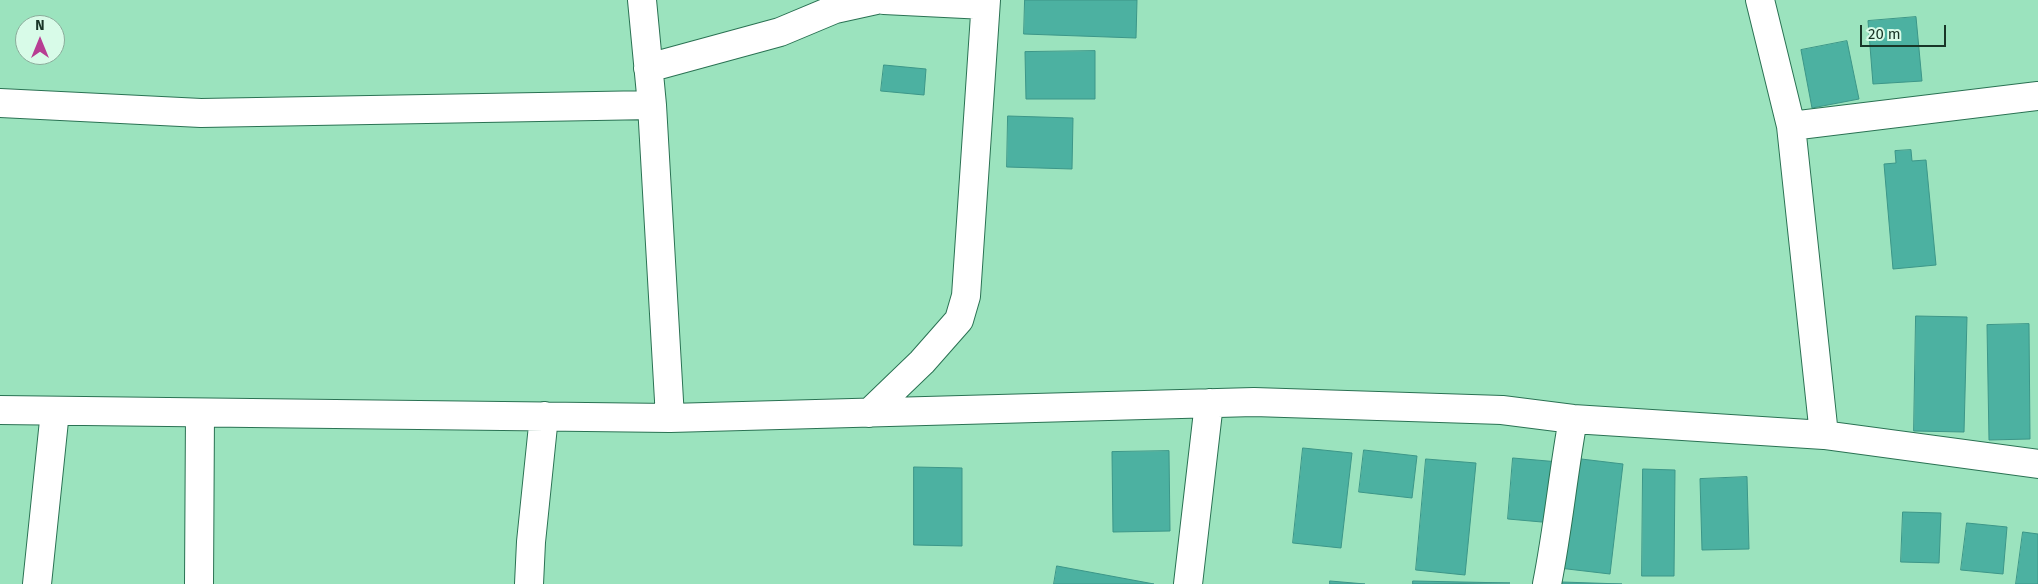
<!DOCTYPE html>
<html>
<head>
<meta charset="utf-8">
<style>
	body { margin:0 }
	#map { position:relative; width:2038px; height:584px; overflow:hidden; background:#9be3be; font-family:"Fira Sans",sans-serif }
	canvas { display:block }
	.north { position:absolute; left:15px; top:15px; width:50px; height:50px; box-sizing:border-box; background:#d8fbe8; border:1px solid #8bac9b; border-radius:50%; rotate:0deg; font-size:14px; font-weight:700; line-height:20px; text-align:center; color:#183527 }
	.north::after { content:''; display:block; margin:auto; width:18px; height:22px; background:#b73e93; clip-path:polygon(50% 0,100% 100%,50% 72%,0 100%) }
	.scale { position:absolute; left:1860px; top:25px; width:86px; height:22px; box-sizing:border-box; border:2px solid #183527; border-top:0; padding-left:6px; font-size:15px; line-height:18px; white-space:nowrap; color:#183527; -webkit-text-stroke:4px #d8fbe8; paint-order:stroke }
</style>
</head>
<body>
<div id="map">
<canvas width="2038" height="584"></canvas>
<div class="north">N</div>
<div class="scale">20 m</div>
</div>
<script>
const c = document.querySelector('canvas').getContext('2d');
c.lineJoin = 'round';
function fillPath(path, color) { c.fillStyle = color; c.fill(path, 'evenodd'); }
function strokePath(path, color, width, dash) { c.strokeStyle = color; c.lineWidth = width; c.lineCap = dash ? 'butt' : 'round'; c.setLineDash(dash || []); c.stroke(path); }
const building = new Path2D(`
	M1025,0H1137L1136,38L1024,34Z
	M1916,17L1922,81L1873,84L1868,21Z
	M1847,41L1859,99L1812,108L1801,50Z
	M1095,51V99H1026L1025,52Z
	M884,65L926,69L924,95L881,91Z
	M1008,116L1073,118L1072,169L1007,167Z
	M1911,150L1912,161L1926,160L1936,265L1893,269L1884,164L1896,163L1895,151Z
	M1916,316L1967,317L1964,432L1914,431Z
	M2029,324L2030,439L1989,440L1987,325Z
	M1303,448L1352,453L1341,548L1293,543Z
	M1364,450L1417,456L1412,498L1359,492Z
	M1169,451L1170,531L1113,532L1112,452Z
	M1513,458L1559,462L1553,523L1508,519Z
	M1573,458L1623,464L1610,574L1559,568Z
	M1426,459L1476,463L1465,575L1416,570Z
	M914,467L962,468V546L914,545Z
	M1643,469L1675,470L1674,576H1642Z
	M1747,477L1749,549L1702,550L1700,479Z
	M1903,512L1941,513L1939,563L1901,562Z
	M1967,523L2007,527L2003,574L1961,570Z
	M2023,532L2038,534V584H2016Z
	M1057,566L1154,584H1054Z
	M1330,581L1365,584H1330Z
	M1413,581L1510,583L1413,584Z
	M1562,582L1622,584H1562Z`);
const street = new Path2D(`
	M642,0L652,105L670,418
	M884,0L985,5
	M1760,0L1791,126L1824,435
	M648,68L780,32L835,9L876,0
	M0,103L201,113L652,105
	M1791,126L2038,96
	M0,410L670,418L1254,402L1502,410L1573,419L1824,435L2038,464
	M869,413L922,362L959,320L966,296L986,0
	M37,584L55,411
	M199,584L200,413
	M529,584L531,542L544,416
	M1188,584L1209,403
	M1547,584C1558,529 1563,474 1573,419`);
fillPath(building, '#4cb1a1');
strokePath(building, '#3c9688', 1);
strokePath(street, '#2a7253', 30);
strokePath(street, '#fff', 28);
</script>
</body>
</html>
